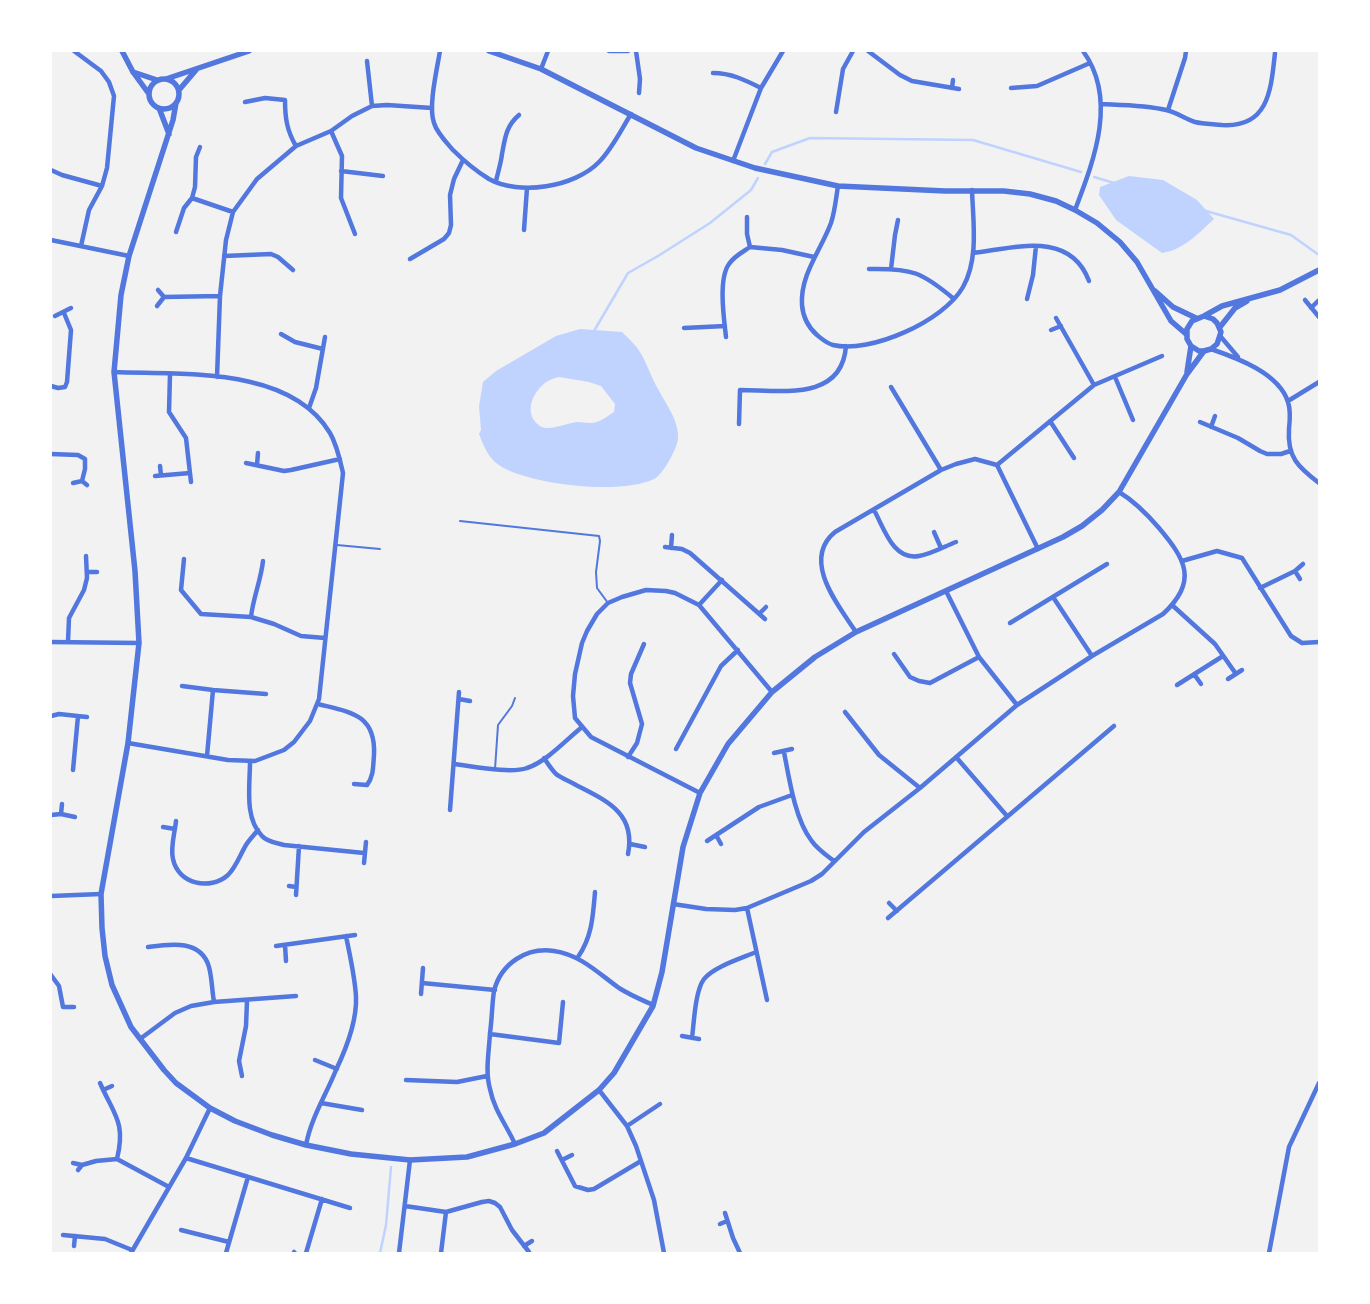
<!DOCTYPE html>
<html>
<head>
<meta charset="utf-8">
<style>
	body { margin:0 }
	#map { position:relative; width:1370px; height:1304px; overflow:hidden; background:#f2f2f2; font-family:"Space Grotesk",sans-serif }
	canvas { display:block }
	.frame { position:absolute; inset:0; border:52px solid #fff; pointer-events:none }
</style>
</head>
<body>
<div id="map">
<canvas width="1370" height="1304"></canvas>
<div class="frame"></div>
</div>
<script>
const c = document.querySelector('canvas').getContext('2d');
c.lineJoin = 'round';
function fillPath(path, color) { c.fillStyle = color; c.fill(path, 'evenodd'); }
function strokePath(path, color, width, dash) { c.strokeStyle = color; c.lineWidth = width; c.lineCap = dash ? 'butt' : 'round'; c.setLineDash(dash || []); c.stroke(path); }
const water = new Path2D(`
	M1129,176L1163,180L1197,200L1214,219C1199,233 1183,250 1162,253L1116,220L1099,195L1100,187Z
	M580,329L622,332C628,338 636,345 640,352C647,363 651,377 658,389C666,404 679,421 678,438C678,447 663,475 654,479C622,495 533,485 502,467C489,460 484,447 479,434L481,430L479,406L483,382L496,371L556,336ZM559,377L589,382L601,386L615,404L614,412C609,415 603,420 597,422C591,424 583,422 577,422C567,423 548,432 540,426C522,414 533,390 548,381C551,379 555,378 559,377Z`);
const stream = new Path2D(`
	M765,164L772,152L810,138L973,140L1081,172
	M1094,177L1114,183
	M1206,211L1291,235L1319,255
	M594,331L628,273L658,256L710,223L751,190L758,178
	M380,1253L386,1225L391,1167`);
const service = new Path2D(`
	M460,521L599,536L600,541L596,572L597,588L608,603
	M337,545L380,549
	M495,769L498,725L512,706L515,698`);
const minor = new Path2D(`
	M74,51L101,71L109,82L114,96L107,168L102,186L89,210L81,246
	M440,51C437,69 428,107 434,123C437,133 446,142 453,150C464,161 476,171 489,179C519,196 575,187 599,162C612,149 621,130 631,114
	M609,51H628
	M636,51L640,79L639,93
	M868,51L900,75L912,81L959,89
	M367,61L372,106
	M541,69L548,51
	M713,73C731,73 745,80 761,88
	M952,88L953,80
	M1011,88L1037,86L1090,63
	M245,102L265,98L285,100C285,118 287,131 296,146
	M1101,104C1123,105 1145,105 1166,110C1176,112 1185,119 1195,122C1203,124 1213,124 1222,125C1269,128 1271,89 1275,53
	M1168,110L1185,58L1186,51
	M836,112L843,69L853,51
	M331,131L342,156L341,198L355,234
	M733,161L761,88L783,51
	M51,170L62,175L102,186
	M341,171L383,176
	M496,181C498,172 501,163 502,154C505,138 506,126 519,115
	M838,186C836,198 835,211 831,223C821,250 800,275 802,305C803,317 808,327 817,335C822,339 826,343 833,345C870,354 944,321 963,287C979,259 973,221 972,190
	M192,198L233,212
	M1075,210C1094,160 1118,99 1083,51
	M747,217V234L750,247
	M524,230L527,188
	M176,232L184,208L192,198L195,187L196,157L200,147
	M51,240L129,256
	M973,253C1014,248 1070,230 1089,281
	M224,256L271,254L278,257L293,270
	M410,259L444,239L449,233L451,225L450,195L454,179L463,160
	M869,269C912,268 922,272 954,299
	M891,269L895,235L898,220
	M164,297L220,296
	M1027,299L1033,275L1036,246
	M1305,300L1319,317
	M157,306L164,297L158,290
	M1311,308L1318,301
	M55,316L71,308
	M1056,318L1094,385
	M684,328L725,326
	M1051,330L1061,326
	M281,334L295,342L323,349
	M726,337C724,319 718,279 729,264C734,256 743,252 750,247L782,250L814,257
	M1221,337L1238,357
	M1211,349C1237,358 1279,373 1288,402C1291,411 1290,420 1289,429C1287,457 1298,467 1319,483
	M114,372C182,375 290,366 330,433C337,445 340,460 343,473L319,699L310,721L294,742L284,750L255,761L228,760L128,743
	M170,374L169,412L186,438L191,482
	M217,377L220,296L226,240L233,212L257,179L296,146L331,131L352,116L372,106L387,105L432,108
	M1115,377L1133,420
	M51,386L58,388L65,387L67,382L71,330L64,313
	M891,387L941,470
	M1288,401L1319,382
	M309,408L316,388L325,337
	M1050,421L1074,458
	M1200,422L1238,438L1260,451L1267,454H1281L1290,451
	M739,424L740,390C780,390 842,402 846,346
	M1211,427L1215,416
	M51,454L78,455L85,459V469L82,481
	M246,463L284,471L291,470L340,459
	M257,465L258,453
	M997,465L1094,385L1162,356
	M160,466L161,475
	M155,476L190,473
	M73,483L82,481L87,485
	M874,510C884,528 893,561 919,556C932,554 945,546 956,542
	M934,532L941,548
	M665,547L682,549L690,553L765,619
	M671,548L672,535
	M184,559L181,590L201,614L251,617L274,624L301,636L325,638
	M1182,561L1217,551L1242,558L1291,636L1302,643L1319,642
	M1295,571L1300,579
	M87,572H97
	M1260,588L1295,571L1303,564
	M946,591L979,657L1017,705
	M1053,597L1092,656
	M699,605L722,580
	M1172,605L1215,644L1236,674
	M760,613L766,607
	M251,617C253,598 261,580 263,561
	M1010,623L1107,564
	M856,632C838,605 801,560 835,532L941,470L956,464L975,459L997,465L1038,549
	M51,642L139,643
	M68,642L69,618L84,590L87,578L86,556
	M894,654L910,677L919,681L930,683L979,657
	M1194,674L1201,684
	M1228,679L1242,670
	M1177,685L1223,656
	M182,686L213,690L266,694
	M459,699L470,701
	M318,704C350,712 376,714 374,755C373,765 374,776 367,785L354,784
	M845,712L879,755L920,788
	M51,716L59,714L87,717
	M676,749L721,666L738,650
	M784,752C789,778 795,819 811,840C817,849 826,855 834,861
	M774,753L792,749
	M207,756L213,690
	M628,757L637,743L642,724L630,683L631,674L644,644
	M956,757L1007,816
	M544,758C548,764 551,769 556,774C561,778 569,781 576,785C607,801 636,813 628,854
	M250,762C250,785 244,818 262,836C267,842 277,843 284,845L364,853
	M454,764C472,766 510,774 527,768C546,762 566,740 582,727
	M73,770L78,716
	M700,793L591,737L575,718L573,696L575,674L582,643L587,631L597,614L608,603L622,597L646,590L666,591L675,593L699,605L772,692
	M450,810L459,692
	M61,814L62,804
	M51,815L61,814L75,817
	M176,821C175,832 170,848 173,859C178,884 210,891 228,875C236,867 240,855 246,845C249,840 254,835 258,830
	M163,827L175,829
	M716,835L721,844
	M707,841L759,807L792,795
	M630,844L645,847
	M364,863L366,842
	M289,886L296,887
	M296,895L299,846
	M51,896L101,894
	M889,903L897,911
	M673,904L706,909L735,910L747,908L811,881L822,874L864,832L920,788L1017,705L1092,656L1163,614C1199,581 1185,559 1159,528C1147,514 1134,501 1119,492
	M747,908L767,1000
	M888,918L1114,726
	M285,945L286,961
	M276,946L355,935
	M148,947C170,944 201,939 209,967C212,978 212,991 214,1002
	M578,957C592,937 593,916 595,892
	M51,975L59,986L63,1007H74
	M422,983L495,990
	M421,994L423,968
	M490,1034L559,1043L563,1002
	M682,1036L699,1039
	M692,1038C694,1023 695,991 704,979C713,967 742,958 756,952
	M140,1039L175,1013L191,1006L214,1002L296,996
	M315,1060L337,1069
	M242,1076L239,1061L246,1026L247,1001
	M406,1080L457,1082L487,1076
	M100,1083C114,1115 126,1122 117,1159
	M103,1090L112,1086
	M599,1090L627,1126L636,1146L654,1200L664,1253
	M321,1103L362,1110
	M627,1126L660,1104
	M515,1144C507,1126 494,1110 490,1089C485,1071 489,1052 490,1033C492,1019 492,1004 494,991C501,963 527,947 554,951C581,955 598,973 619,988C630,995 642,1000 653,1005
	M306,1145C311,1118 326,1095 336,1070C346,1049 357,1020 356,997C355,977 350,956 346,936
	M557,1151L575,1186L588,1190L594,1189L641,1161
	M186,1158L350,1208
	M562,1160L572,1155
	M73,1163L82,1165L78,1170
	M82,1165L96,1161L117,1159L169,1187
	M405,1206L446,1212L482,1202L489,1201L495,1203L500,1207L512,1230L529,1252
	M725,1213L733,1238L740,1253
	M720,1224L727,1221
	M181,1230L229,1242
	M63,1235L105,1239L132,1250
	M74,1246L75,1236
	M524,1246L532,1241
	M294,1252L295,1253
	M131,1253L186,1158L210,1108
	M226,1253L248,1177
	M306,1253L322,1199
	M399,1253L410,1160
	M441,1253L446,1212
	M1269,1253L1289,1147L1319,1083`);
const tertiary = new Path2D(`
	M122,51L133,72L149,94
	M489,51L541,69L696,148L755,168L838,186L945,191H1004L1030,194L1056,201L1075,210L1097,223L1120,242L1137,262L1171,321L1186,334
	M133,72L157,80
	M149 94a15 15 0 1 1 30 0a15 15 0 1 1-30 0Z
	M166,79L249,51
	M179,90L196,70
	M176,103L173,120L129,256L121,295L114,372L135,571L139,643L128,743L101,894L102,928L105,956L112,985L131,1027L164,1070L176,1083L210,1108L235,1121L272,1135L306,1145L351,1154L410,1160L467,1157L515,1144L544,1133L599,1090L614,1073L653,1006L662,972L683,847L700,793L728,744L772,692L815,657L856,632L1063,537L1082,526L1102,510L1119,492L1187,374L1204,351
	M159,108L169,134
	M1155,291L1173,307L1196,318
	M1204,316L1213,319L1217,323L1221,332L1217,344L1211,349L1204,351H1199L1191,346L1187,339V329L1192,321L1204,316L1222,306L1280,290L1319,270
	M1220,327L1235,308L1247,301
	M1187,372L1191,346`);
fillPath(water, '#bfd3fe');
strokePath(stream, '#bfd3fe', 2.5);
strokePath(service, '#5277de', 2);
strokePath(minor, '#5277de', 4.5);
strokePath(tertiary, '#5277de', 5.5);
</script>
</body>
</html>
